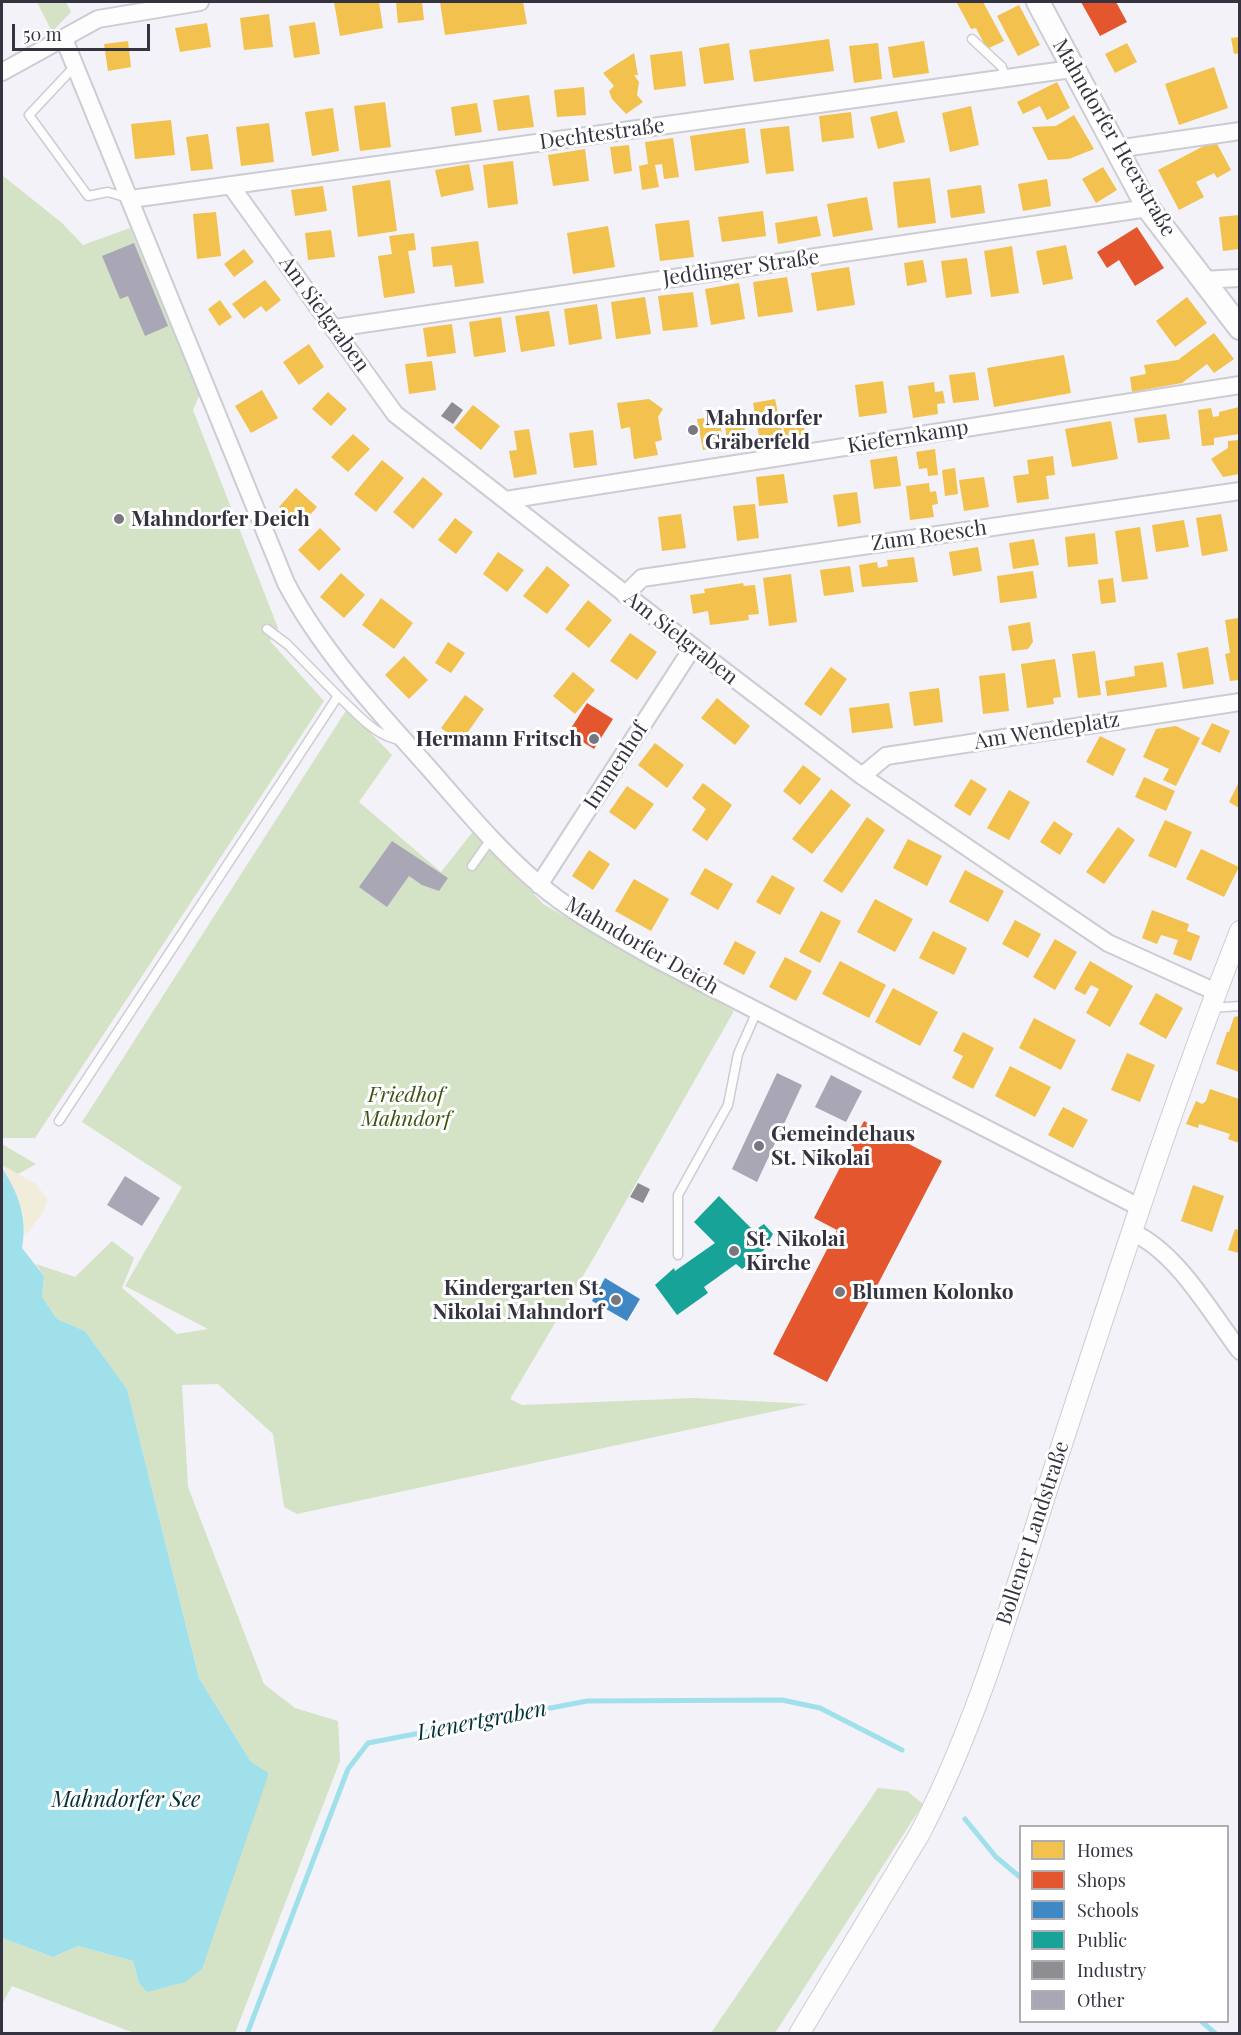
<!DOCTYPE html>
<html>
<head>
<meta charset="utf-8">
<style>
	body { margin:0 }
	#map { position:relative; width:1241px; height:2035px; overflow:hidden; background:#f3f2f9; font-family:"Playfair Display",serif }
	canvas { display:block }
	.frame { position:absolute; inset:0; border:3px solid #353340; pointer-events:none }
	.legend { position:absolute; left:1019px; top:1825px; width:210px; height:198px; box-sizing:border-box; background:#fff; border:2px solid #aeadb3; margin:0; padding:8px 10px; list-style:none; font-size:18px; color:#353340 }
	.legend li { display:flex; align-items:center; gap:12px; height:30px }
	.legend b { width:30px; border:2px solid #aeadb3 }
	.scale { position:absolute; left:12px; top:24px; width:138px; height:27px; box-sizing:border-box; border:3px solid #353340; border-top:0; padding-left:8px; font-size:18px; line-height:21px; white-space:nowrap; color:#353340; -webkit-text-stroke:4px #fff; paint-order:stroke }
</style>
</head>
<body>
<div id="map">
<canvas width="1241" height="2035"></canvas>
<div class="frame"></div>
<ul class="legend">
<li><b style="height:16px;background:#f2c14e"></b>Homes</li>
<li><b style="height:16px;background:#e4572e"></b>Shops</li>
<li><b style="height:16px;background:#3f88c5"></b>Schools</li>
<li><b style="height:16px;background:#17a398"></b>Public</li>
<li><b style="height:16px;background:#8d8d92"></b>Industry</li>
<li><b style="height:16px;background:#a9a7b5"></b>Other</li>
</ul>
<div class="scale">50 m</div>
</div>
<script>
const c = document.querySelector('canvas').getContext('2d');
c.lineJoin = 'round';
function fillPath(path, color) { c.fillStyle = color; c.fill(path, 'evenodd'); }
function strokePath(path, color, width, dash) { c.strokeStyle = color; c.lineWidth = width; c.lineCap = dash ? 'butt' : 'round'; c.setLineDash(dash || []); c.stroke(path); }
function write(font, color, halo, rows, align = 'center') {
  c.font = font + ' "Playfair Display",serif'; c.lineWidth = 6; c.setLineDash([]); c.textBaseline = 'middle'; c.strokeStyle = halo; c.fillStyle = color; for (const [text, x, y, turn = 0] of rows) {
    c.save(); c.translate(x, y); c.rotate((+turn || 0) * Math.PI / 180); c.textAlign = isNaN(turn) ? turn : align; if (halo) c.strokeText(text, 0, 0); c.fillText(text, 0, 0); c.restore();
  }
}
const green = new Path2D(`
	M37,2H66L71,12L52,32Z
	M2,175L62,223L83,245L130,228L200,394L193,410L278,628L270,641L324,701L35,1138H2Z
	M347,709L392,755L359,802L441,872L475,829L543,904L734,1011L593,1259L510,1399L522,1405L695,1398L808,1404L297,1514L284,1507L273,1434L218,1384L182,1385L188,1487L264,1684L295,1708L338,1721L340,1761L235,2033H134L12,1986L2,2004V1938L53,1957L78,1946L133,1961L139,1983L260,1797L269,1773L251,1762L199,1678L127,1389L85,1331L57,1319L42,1297L44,1276L36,1264L75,1277L112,1241L134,1258L122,1288L177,1334L208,1329L125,1286L182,1187L82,1122Z
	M2,1144L36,1164L18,1174L2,1165Z
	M878,1788L907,1791L923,1804L775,2033H711Z`);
const sand = new Path2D(`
	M2,1165L36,1184L47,1199L44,1211L25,1236L23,1212Z`);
const water = new Path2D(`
	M2,1168C18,1192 28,1218 22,1248L44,1276L42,1297L57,1319L85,1331L127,1389L199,1678L251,1762L269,1773L202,1969L185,1982L147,1992L139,1983L133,1961L78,1946L53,1957L2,1938Z`);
const homes = new Path2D(`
	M334,2H379L383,28L340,36Z
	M396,2H422L424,20L398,23Z
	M440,2H523L527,24L445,35Z
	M983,2L1004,41L987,49L976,28L971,29L957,3Z
	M1019,5L1040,45L1018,56L997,16Z
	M269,14L273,47L244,50L240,18Z
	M315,22L320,54L294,58L289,26Z
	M207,23L211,47L180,52L175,28Z
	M1239,37V53L1234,54L1231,38Z
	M829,39L834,71L754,82L749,50Z
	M128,41L131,67L108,71L104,44Z
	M924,41L929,73L893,78L888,47Z
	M729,43L734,80L704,84L699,48Z
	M878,43L882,79L854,83L849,46Z
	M1127,43L1137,62L1115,73L1105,54Z
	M682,51L686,86L654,90L650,55Z
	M634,53L638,75H634L639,82L637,95L643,102L626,114L612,99L609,91L614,86L603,73Z
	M1214,67L1228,108L1179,125L1165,84Z
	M1057,82L1070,108L1047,120L1040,106L1023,114L1017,102Z
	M584,87L586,115L557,117L554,90Z
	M529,95L534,127L498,131L493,100Z
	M385,102L391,147L360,151L354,106Z
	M477,103L482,132L455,136L451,107Z
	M971,106L979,145L950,152L942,113Z
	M333,108L339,151L312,156L305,112Z
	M897,111L905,142L878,149L870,117Z
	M851,112L854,138L822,142L819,116Z
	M1074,115L1094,149L1069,159L1048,160L1032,127L1056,126Z
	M171,120L175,155L135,159L131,124Z
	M269,123L274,162L241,166L236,127Z
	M789,126L794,171L766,174L760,129Z
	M745,128L749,163L695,171L690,136Z
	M208,134L213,169L191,171L186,137Z
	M673,138L679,177L664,179L662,164L655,165L659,187L642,190L639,166L648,164L645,142Z
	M1215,140L1231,170L1217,178L1214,173L1196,182L1204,197L1179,210L1158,170Z
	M629,145L632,171L614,174L610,147Z
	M585,149L589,181L553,186L548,155Z
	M513,161L518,204L488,208L483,165Z
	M469,164L474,190L441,197L435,170Z
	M1103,167L1117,190L1096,203L1082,179Z
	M930,178L936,223L898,228L893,182Z
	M1047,179L1051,206L1023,211L1018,184Z
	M390,180L397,231L358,237L352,186Z
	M981,185L985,213L951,218L947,190Z
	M323,186L327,211L295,216L291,190Z
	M867,197L873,230L833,237L827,204Z
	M763,211L766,236L722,242L718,217Z
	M216,212L221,256L197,259L193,214Z
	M1239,215V249L1223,251L1219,217Z
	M817,216L821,236L778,244L775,223Z
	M689,220L694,257L660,261L655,224Z
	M608,226L615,267L573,274L567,233Z
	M331,230L335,257L308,260L305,233Z
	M414,233L416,250L408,251L415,293L384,298L378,256L392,254L389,236Z
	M478,241L484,283L455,287L452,265L433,267L431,247Z
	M1066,245L1073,279L1043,285L1036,251Z
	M1012,246L1019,293L991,297L984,251Z
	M244,249L254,262L234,277L224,264Z
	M967,258L972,294L946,298L941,261Z
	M923,260L927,282L907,286L904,263Z
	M849,267L855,305L817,311L811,273Z
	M787,277L793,312L758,317L753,282Z
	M265,280L281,300L266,312L261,306L244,319L232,304Z
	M739,283L745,319L711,325L705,289Z
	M693,292L698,327L663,331L658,296Z
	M645,297L651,334L616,339L611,302Z
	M1187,297L1207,323L1175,347L1156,321Z
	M220,300L232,317L219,326L208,309Z
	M597,304L602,339L569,345L564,309Z
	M549,311L555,346L521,352L515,316Z
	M501,317L506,352L474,357L469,322Z
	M452,324L456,353L427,357L423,328Z
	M1214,333L1234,359L1214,373L1207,364L1182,383L1132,392L1130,377L1146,374L1144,365L1178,360Z
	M309,344L324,367L299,385L283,362Z
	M1064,355L1071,393L994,407L987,368Z
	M432,361L436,390L409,394L405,364Z
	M975,372L979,400L953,403L949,375Z
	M883,381L887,413L859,417L855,385Z
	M934,382L935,392L943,391L945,403L937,404L938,414L913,418L908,386Z
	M262,390L278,418L251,433L235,406Z
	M328,392L347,409L331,426L312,409Z
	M649,399L663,409L658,417L662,440L655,442L658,455L634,459L630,427L621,429L617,403Z
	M775,399L783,437L760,441L753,403Z
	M473,405L500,426L481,450L454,428Z
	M1239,407V434L1214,438V445L1202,446L1198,410L1211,408L1213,417L1219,416V412Z
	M802,410L805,435L785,438L781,413Z
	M1166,414L1170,439L1138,443L1134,418Z
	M743,415L747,445L728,448L724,418Z
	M719,416L724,446L703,450L697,419Z
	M1111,421L1118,459L1072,467L1065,429Z
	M529,429L537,474L514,478L509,451L517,450L514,431Z
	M593,430L597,465L574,468L569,433Z
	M353,434L370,449L348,472L331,457Z
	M1239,440V474L1223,477L1211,459L1228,448V441Z
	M935,449L938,475L928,476L927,468L919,469L916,452Z
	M897,456L901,486L874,489L870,460Z
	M1053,456L1055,475L1046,476L1049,499L1017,503L1013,476L1029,474L1027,460Z
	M382,460L404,478L376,512L354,494Z
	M955,468L958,494L945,496L942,470Z
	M784,474L788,503L759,506L756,477Z
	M423,477L443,494L413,529L393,512Z
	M984,477L989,507L964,511L959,480Z
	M929,483L930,492L936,491L938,504L932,505L934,517L910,520L906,486Z
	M296,488L317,507L300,526L279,507Z
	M857,492L861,523L838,527L833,495Z
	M755,504L759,538L737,541L733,506Z
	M681,514L686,548L662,551L658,517Z
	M1221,514L1228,551L1202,556L1196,518Z
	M455,518L473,532L456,554L438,540Z
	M1184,520L1189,547L1156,552L1152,525Z
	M1140,527L1148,579L1122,582L1115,531Z
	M320,528L341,549L319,571L298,550Z
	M1095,533L1098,564L1068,567L1065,537Z
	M1034,539L1039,565L1013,569L1009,543Z
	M978,547L982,571L953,576L949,552Z
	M498,552L524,570L507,592L483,574Z
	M914,557L918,582L862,587L859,565L877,562L878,568L888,566L887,560Z
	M547,566L570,585L547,614L523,596Z
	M850,566L854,592L824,596L820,570Z
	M1033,571L1037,598L1000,603L997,576Z
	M341,573L365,595L344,618L320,597Z
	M791,574L797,622L769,626L763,578Z
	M1113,578L1116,602L1101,604L1098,580Z
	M743,583L744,586L755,585L759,614L748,615L749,620L710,625L708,611L693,614L690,595L705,593L704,589Z
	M381,598L413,623L394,649L362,625Z
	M588,600L612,620L589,648L565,629Z
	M1239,618V680L1230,681L1225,654L1230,653L1225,620Z
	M1030,622L1033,642L1028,649L1012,651L1008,626Z
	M630,633L657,652L637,680L610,661Z
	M448,642L465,653L451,673L435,663Z
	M1208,647L1214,684L1183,689L1177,653Z
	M1095,651L1101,695L1078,698L1072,654Z
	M404,656L428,680L409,699L385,675Z
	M1055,659L1061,697L1053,698L1054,704L1027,708L1021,664Z
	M1163,662L1167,687L1107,696L1105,681L1135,676L1134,666Z
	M831,667L847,679L821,716L804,704Z
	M573,672L595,690L575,714L553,696Z
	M1005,673L1009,711L983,714L979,676Z
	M939,688L943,722L914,726L909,692Z
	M465,695L484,709L461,742L441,728Z
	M717,698L750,726L735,745L701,718Z
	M889,703L893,728L852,733L849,708Z
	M1212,723L1230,731L1220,753L1201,744Z
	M1176,726L1200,738L1176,786L1163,780L1169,769L1143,757L1156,729Z
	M1100,736L1126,749L1113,776L1086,762Z
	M655,743L684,765L667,788L638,765Z
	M803,765L821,779L800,805L783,791Z
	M1144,777L1175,791L1166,811L1135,797Z
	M971,779L987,789L970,816L954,806Z
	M1239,782V808L1229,802Z
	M703,783L732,805L707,841L692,830L706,809L692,798Z
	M627,786L654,804L635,830L609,812Z
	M831,789L851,805L812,854L792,839Z
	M1009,790L1030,802L1009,840L987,828Z
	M867,817L885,830L842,893L823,881Z
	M1165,820L1192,832L1176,868L1148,856Z
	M1054,821L1073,834L1060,855L1040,842Z
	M1118,827L1135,840L1104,884L1086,872Z
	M908,839L942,856L927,886L893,868Z
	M1201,849L1239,867L1224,897L1186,879Z
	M589,850L610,864L593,890L572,876Z
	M705,868L733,884L718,910L690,894Z
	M965,870L1004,891L988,922L949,902Z
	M772,875L795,888L780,915L756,902Z
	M634,879L669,899L651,931L615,911Z
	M875,899L913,919L895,952L857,932Z
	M1152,910L1189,924L1187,931L1200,936L1191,961L1173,954L1178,940L1161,935L1157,944L1142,938Z
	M821,911L841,921L820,963L799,952Z
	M1015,920L1041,934L1028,958L1002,944Z
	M933,931L967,948L954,975L919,958Z
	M1055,939L1077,952L1055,990L1033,977Z
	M735,941L756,952L744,975L723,964Z
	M785,957L812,971L796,1001L769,987Z
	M840,961L886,985L869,1018L822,994Z
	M1090,961L1133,986L1110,1027L1086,1013L1099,989L1091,985L1085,995L1074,989Z
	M893,988L938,1012L920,1046L875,1022Z
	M1156,993L1183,1008L1166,1039L1139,1024Z
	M1239,1016V1072L1216,1064L1227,1032H1229L1234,1017Z
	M1034,1018L1076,1040L1061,1070L1019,1048Z
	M963,1032L994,1048L973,1089L952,1078L963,1056L953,1051Z
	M1127,1053L1155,1065L1140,1102L1111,1090Z
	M1010,1066L1051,1087L1035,1117L995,1096Z
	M1210,1089L1239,1099V1143L1228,1139L1230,1134L1199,1124L1198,1128L1186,1124L1196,1101L1202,1104L1206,1101Z
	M1063,1107L1088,1120L1073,1148L1048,1135Z
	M1193,1185L1224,1196L1212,1232L1181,1221Z
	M1235,1229L1239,1230V1253L1228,1250Z`);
const shops = new Path2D(`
	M1081,2H1116L1127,22L1100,36Z
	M1137,227L1164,268L1135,286L1119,260L1107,268L1097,252Z
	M587,703L613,719L594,749L568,733Z
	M864,1121L942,1161L827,1382L773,1354L837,1230L814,1218Z`);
const schools = new Path2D(`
	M605,1278L640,1299L627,1321L592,1301Z`);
const public = new Path2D(`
	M719,1196L754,1231L764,1224L773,1234L759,1258L742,1269L736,1264L704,1287L708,1293L677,1315L655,1285L674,1268L675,1271L715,1243L694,1222Z`);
const industry = new Path2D(`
	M452,402L463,410L453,424L441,416Z
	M638,1183L650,1189L643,1203L630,1197Z`);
const stream = new Path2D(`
	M965,1819L996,1857L1020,1877
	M1202,2022L1216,2034
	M247,2034L348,1769L368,1743L587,1701L782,1700L820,1708L902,1750`);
const building = new Path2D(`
	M134,243L168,326L145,336L128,296L120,299L102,256Z
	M392,841L448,878L439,891L422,885L409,876L387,907L359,887Z
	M777,1073L802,1085L757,1182L732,1169Z
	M831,1075L862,1091L846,1122L815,1107Z
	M125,1176L160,1198L142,1226L107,1205Z`);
const service = new Path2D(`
	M972,39L1002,67L1005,78
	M75,66L29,115L88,196L108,192L128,198
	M267,629L287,644L338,696
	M472,866L491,839
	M1211,1008L1240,1006
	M59,1121L338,696C356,712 375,737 401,740
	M678,1255V1195L728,1105L738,1054L757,1011`);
const minor = new Path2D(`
	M64,39L286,583C322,651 376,709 427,766C463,807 498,850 540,885C574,914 615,935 654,958L1141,1208
	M2,72L98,19L200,2
	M1116,149L1240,131
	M231,186L395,414L693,647L862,776L1108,943L1216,992
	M131,199L1072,69
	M1201,280L1240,278
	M335,328L1148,208
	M506,500L1240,385
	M625,595L642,578L1240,491
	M862,776L886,756L1240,702
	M539,885L693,647
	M1132,1232C1178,1253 1210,1312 1240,1351`);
const tertiary = new Path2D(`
	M799,2034L919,1835C976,1726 1011,1604 1048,1487C1109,1301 1168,1114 1240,931`);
const secondary = new Path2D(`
	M1038,2L1148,208L1240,328`);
const markers = [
	[693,430,6,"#787681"],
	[119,519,6,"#787681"],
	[594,739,6,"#787681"],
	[759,1146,6,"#787681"],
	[734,1251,6,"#787681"],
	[840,1292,6,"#787681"],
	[616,1300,6,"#787681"]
];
const streetNames = [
	["Dechtestraße",602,134,-8],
	["Mahndorfer Heerstraße",1114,138,60],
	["Jeddinger Straße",741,268,-8],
	["Am Sielgraben",324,314,54],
	["Kiefernkamp",908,437,-9],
	["Zum Roesch",929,536,-8],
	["Am Sielgraben",681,638,38],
	["Am Wendeplatz",1047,731,-9],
	["Immenhof",616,766,-57],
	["Mahndorfer Deich",642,946,30],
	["Bollener Landstraße",1033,1533,-72]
];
const poiNames = [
	["Mahndorfer",705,418],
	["Gräberfeld",705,442],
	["Mahndorfer Deich",131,519],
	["Hermann Fritsch",582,739,"right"],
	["Gemeindehaus",771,1134],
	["St. Nikolai",771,1158],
	["St. Nikolai",746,1239],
	["Kirche",746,1263],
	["Kindergarten St.",604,1288,"right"],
	["Nikolai Mahndorf",604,1312,"right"],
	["Blumen Kolonko",852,1292]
];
const parkNames = [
	["Friedhof",406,1095],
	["Mahndorf",406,1119]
];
const waterNames = [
	["Lienertgraben",482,1721,-11],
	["Mahndorfer See",126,1800]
];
fillPath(green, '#d4e2c6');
fillPath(sand, '#f2ecdb');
fillPath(water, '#a0e0eb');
fillPath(homes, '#f2c14e');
fillPath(shops, '#e4572e');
fillPath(schools, '#3f88c5');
fillPath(public, '#17a398');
fillPath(industry, '#8d8d92');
strokePath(stream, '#a0e0eb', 5);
fillPath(building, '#a9a7b5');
strokePath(service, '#ccccd4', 11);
strokePath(minor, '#ccccd4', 20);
strokePath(tertiary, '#ccccd4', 22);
strokePath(secondary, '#ccccd4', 26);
strokePath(service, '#fdfdfe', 8);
strokePath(minor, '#fdfdfe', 16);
strokePath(tertiary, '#fdfdfe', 20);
strokePath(secondary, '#fdfdfe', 22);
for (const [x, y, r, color] of markers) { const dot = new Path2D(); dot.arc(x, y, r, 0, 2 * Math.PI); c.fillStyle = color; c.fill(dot); strokePath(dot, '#fff', 2); }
write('21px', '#353340', '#fff', streetNames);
write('bold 21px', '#353340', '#fff', poiNames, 'left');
write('italic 21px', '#3b5411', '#fff', parkNames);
write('italic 22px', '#013136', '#fff', waterNames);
</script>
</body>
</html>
